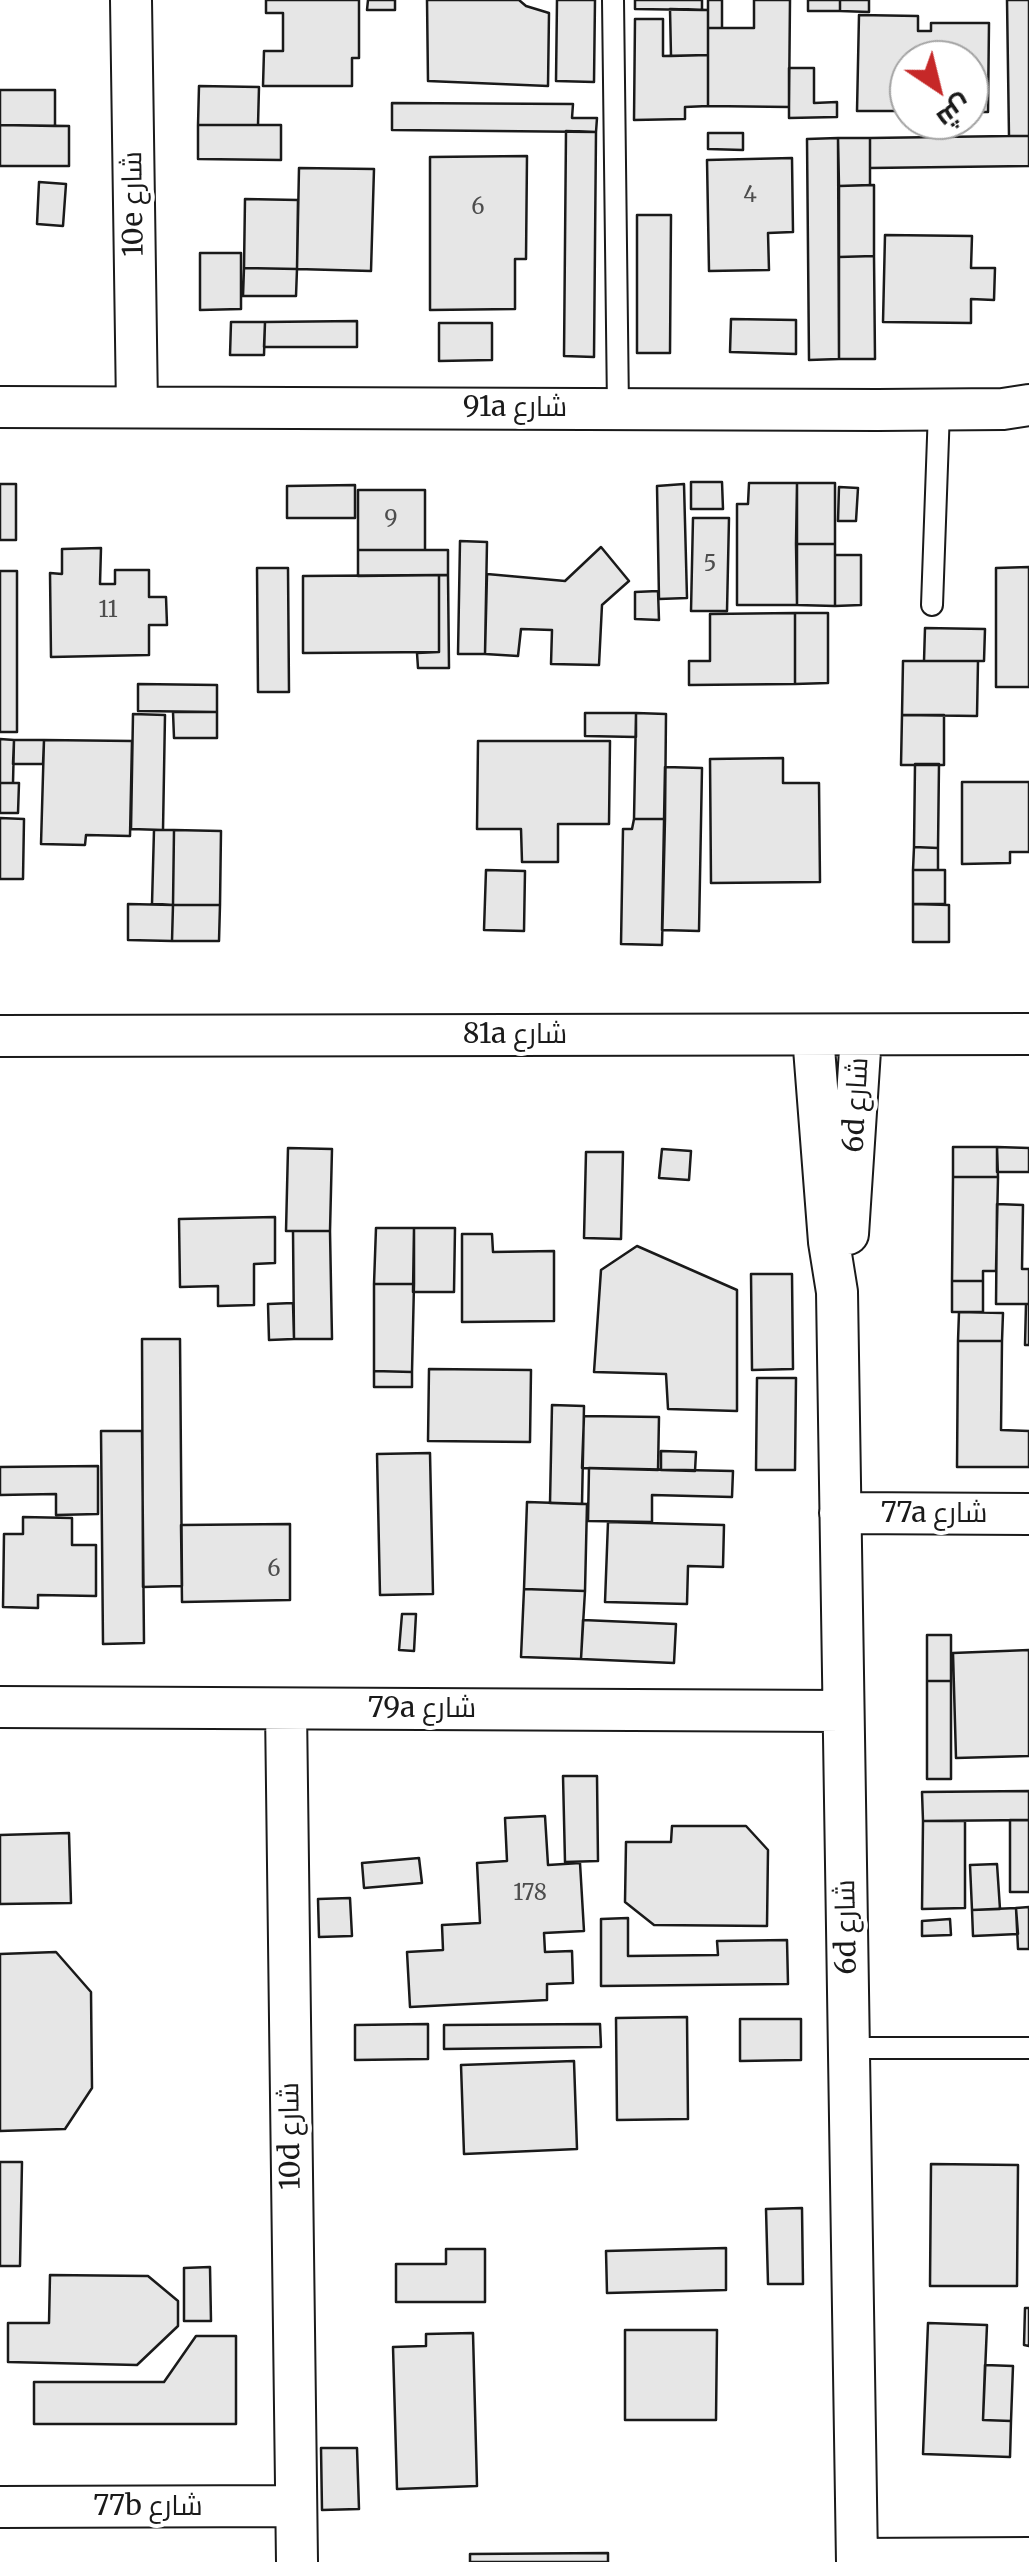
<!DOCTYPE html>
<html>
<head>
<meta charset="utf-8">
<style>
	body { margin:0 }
	#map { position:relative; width:1029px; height:2562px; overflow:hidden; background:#fff; font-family:Merriweather,Cairo,serif }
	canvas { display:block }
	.north { position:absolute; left:889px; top:40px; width:100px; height:100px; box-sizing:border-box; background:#fff; border:2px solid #a3a3a3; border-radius:50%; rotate:145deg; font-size:28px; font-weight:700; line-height:40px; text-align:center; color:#1a1a1a }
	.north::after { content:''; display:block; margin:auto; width:35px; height:45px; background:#c62828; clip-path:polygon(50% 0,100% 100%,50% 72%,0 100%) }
</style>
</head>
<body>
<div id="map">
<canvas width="1029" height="2562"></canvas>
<div class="north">ش</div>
</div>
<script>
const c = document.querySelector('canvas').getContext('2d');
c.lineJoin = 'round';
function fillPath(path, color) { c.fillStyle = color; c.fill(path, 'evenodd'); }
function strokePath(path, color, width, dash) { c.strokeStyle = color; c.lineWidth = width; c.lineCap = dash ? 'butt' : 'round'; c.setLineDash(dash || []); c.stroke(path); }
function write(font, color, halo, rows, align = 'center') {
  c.font = font + ' Merriweather,Cairo,serif'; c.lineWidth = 8; c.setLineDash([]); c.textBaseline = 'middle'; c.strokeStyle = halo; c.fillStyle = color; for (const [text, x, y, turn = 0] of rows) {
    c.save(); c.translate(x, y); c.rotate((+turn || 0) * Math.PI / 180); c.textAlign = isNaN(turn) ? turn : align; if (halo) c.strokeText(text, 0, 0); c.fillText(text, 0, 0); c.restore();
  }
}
const building = new Path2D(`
	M266,0H359V58H352V86H263L264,51H283V13H266Z
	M368,0H395V10H367Z
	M427,0H519L526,6L549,13L548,86L428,81Z
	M557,0H595L594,82L556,81Z
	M635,0H702V10L635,9Z
	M708,0H722V28H708Z
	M754,0H790L789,107L708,106V28H754Z
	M808,0H840V11H808Z
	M840,0H869V12L840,11Z
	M1007,0H1029V136H1009Z
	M670,9L708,10V55L671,56Z
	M859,15L918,16V31H931V23H989L988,112H969V60H909V111H857Z
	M635,19H663V56L708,55V106L685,107V119L634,120Z
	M789,68H814V103L837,102V117L789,118Z
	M199,86L259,87L258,125H198Z
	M0,90H55V126L0,125Z
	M392,103L573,104L572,118H597L596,132L392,130Z
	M0,125L69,126V166H0Z
	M198,125H281V160L198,159Z
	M566,131L596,132L594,357L564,356Z
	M708,133H743V150L708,149Z
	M1009,136H1029V166L870,168V138Z
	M838,138L839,359L809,360L807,139Z
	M838,138H870V185L839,186Z
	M527,156L526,259H515V309L430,310V157Z
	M792,158L793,232L768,233L769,270L709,271L707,160Z
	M299,168L374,169L371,271L297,269Z
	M39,182L66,184L63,226L37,224Z
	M874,185V256L839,257V186Z
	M245,199L298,200L297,269L244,268Z
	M637,215H671L670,353H637Z
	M885,235L972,236L971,268H995L994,300L971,299V323L883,322Z
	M200,253H241V309L200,310Z
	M874,256L875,359H839V257Z
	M244,268L297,269L296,296H243Z
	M731,319L796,320V354L730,352Z
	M357,321V347H264L265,322Z
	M231,322H265L264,355H230Z
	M439,323H492V360L439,361Z
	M691,482H722L723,509H691Z
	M749,483H797V605H737V504H748Z
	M797,483H835V544H796Z
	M0,484H16V540H0Z
	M684,484L687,598L659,599L657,486Z
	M355,485V518H287V486Z
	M839,487L858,488L856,521H838Z
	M358,490H425V550H358Z
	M693,518H729L727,611H691Z
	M460,541L487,542L485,654H458Z
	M796,544H835V606L797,605Z
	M601,547L629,581L602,605L599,665L551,664L552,630L521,629L518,656L485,654L487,574L565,581Z
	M101,548L100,584H115V570H149V597H166L167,625H149V655L51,657L50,573L62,574V549Z
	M358,550H448V575L358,576Z
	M835,555H861V605L835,606Z
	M1029,567V687H996V568Z
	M257,568H288L289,692H258Z
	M0,571H17V732H0Z
	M439,575V652L303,653V576Z
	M439,575H448L449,668H418L417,653L439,652Z
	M658,591L659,620L635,619V592Z
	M795,613V684L689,685V661H710V614Z
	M795,613H828V683L795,684Z
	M925,628L985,629L984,661H924Z
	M903,661H978L977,716L902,715Z
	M138,684L217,685V712L138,711Z
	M173,712H217V738H174Z
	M585,713H636V737L585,736Z
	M636,713L666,714L665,819H634Z
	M133,714L165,715L163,830L131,829Z
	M902,715H944V765H901Z
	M0,739L14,740L13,783H0Z
	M14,740H44L43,764H13Z
	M44,740L132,741L130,836L86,835L85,845L41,844Z
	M478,741H610L609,824H558V862H522L521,829H477Z
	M783,758V783H819L820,882L711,883L710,759Z
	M915,764H939L938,848L914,847Z
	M665,767L702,768L699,931L662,930Z
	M962,782H1029V852H1010V863L962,864Z
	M0,783H19L18,813H0Z
	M0,818L24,819L23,879H0Z
	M634,819H665L662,945L621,944L623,829H632Z
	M154,830H174L173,905L152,904Z
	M174,830L221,831L220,905H173Z
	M914,847L938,848V870H913Z
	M486,870L525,871L524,931L484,930Z
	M913,870H945V904H913Z
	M128,904L173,905L172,941L128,940Z
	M913,904L949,905V942H913Z
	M173,905H220L219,941H172Z
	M953,1147H997L998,1177H953Z
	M997,1147L1029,1148V1172H997Z
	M288,1148L332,1149L330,1231H286Z
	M662,1149L691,1151L689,1180L659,1178Z
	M586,1152H623L621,1239L584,1238Z
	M953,1177H998L996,1271H983V1281H952Z
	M997,1204L1023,1205L1022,1269H1029V1304H996Z
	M275,1217V1263L254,1264V1305L218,1306V1286L180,1287L179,1219Z
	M376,1228H414V1284H374Z
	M414,1228H455L454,1292H413Z
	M293,1231H330L332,1339H294Z
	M462,1234H492L493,1252L554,1251V1321L462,1322Z
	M637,1246L737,1290V1411L668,1409L666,1374L594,1372L601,1270Z
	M751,1274H792L793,1369L752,1370Z
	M952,1281H983V1312H952Z
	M374,1284H414L412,1372L374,1371Z
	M293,1303L294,1339L269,1340L268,1304Z
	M1026,1304H1029V1345H1025Z
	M959,1312L1003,1313L1002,1341H958Z
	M142,1339H180L182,1586L143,1587Z
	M958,1341H1002L1001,1430L1029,1431V1467H957Z
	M429,1369L531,1370L530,1442L428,1441Z
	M374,1371L412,1372V1387H374Z
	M757,1378H796L795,1470H756Z
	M552,1405L584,1406L582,1504L550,1503Z
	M584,1416L659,1417L658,1470L582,1468Z
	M101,1431H142L144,1643L103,1644Z
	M661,1451L696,1452L695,1471L661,1470Z
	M430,1453L433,1594L380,1595L377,1454Z
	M98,1466V1514L56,1515V1494L0,1495V1467Z
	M589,1468L733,1471L732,1497L652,1495V1522L588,1521Z
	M527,1502L587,1504L585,1591L524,1589Z
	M23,1517L72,1518V1545H96V1596L38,1595V1608L3,1607L4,1534H23Z
	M608,1522L724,1525L723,1567L688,1566L687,1604L605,1602Z
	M290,1524V1600L182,1602L181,1525Z
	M524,1589L585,1591L581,1659L521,1657Z
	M402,1614H416L414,1651L399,1650Z
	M583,1620L676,1624L674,1663L581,1659Z
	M927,1635H951V1681H927Z
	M1029,1650V1756L956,1758L953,1653Z
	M927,1681H951V1779H927Z
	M563,1776H597L598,1861L565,1862Z
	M1029,1791V1820L923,1821L922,1792Z
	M545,1816L548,1865L580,1863L584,1931L544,1933L545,1952L572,1951L573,1983L547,1984V2000L410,2007L407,1952L443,1950L442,1925L480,1923L477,1863L507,1861L505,1818Z
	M1010,1820H1029V1892H1010Z
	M923,1821H965V1908L922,1909Z
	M672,1826H746L768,1850L767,1926L654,1925L625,1902L626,1842H671Z
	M69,1833L71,1903L0,1904V1835Z
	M419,1858L422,1883L364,1888L362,1863Z
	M997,1864L1000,1909L972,1910L970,1865Z
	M350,1898L352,1936L319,1937L318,1899Z
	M1029,1907V1949H1018L1016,1908Z
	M1016,1908L1018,1934L973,1936L972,1910Z
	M628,1918V1956L718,1955L717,1941L787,1940L788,1984L601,1986V1919Z
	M950,1919L951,1935L922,1936V1921Z
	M56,1952L91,1992L92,2088L65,2129L0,2131V1954Z
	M687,2017L688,2119L617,2120L616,2018Z
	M740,2019H801V2060L740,2061Z
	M428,2024V2059L355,2060V2025Z
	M600,2024L601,2047L444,2049V2025Z
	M574,2061L577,2149L464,2154L461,2065Z
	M0,2162H22L20,2266H0Z
	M931,2164L1018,2165L1017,2286H930Z
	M802,2208L803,2284H768L766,2209Z
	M726,2248V2290L607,2293L606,2251Z
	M446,2249H485V2302H396V2264H446Z
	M210,2267L211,2321H184V2268Z
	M50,2275L148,2276L178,2301V2326L137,2365L8,2362V2323H49Z
	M1025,2308H1029V2346L1024,2345Z
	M928,2323L987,2325L983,2420L1011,2421L1010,2457L923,2454Z
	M625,2330H717L716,2420H625Z
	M473,2333L477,2486L397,2489L393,2347L426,2346V2334Z
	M196,2336H236V2424H34V2382H164Z
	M985,2365L1013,2366L1011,2421L983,2420Z
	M321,2448H357L359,2509L322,2510Z
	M608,2553V2562H470V2554Z`);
const service = new Path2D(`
	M613,0L618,408
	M932,605L939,410
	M848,2048H1029`);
const minor = new Path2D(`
	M131,0L137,407
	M0,407L878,410L1003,409L1029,405
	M813,1035L829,1242L837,1292L857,2562
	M0,1036L1029,1034
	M848,1234L861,1035
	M840,1513L1029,1514
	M0,1707L843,1711
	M286,1709L297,2562
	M0,2507L295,2506
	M857,2559L1029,2558`);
const numberNames = [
	["4",750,196],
	["6",478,208],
	["9",391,520],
	["5",710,565],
	["11",108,611],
	["6",274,1570],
	["178",530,1894]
];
const streetNames = [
	["10e شارع",134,204,-91],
	["91a شارع",515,408],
	["81a شارع",515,1035],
	["6d شارع",857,1105,-87],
	["77a شارع",934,1514],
	["79a شارع",422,1709],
	["6d شارع",847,1927,-91],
	["10d شارع",291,2136,-91],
	["77b شارع",148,2507]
];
fillPath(building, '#e6e6e6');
strokePath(building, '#1a1a1a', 2.5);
strokePath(service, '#1a1a1a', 24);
strokePath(minor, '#1a1a1a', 44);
strokePath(service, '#fff', 20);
strokePath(minor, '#fff', 40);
write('22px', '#4d4d4d', null, numberNames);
write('28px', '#1a1a1a', '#fff', streetNames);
</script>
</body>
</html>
